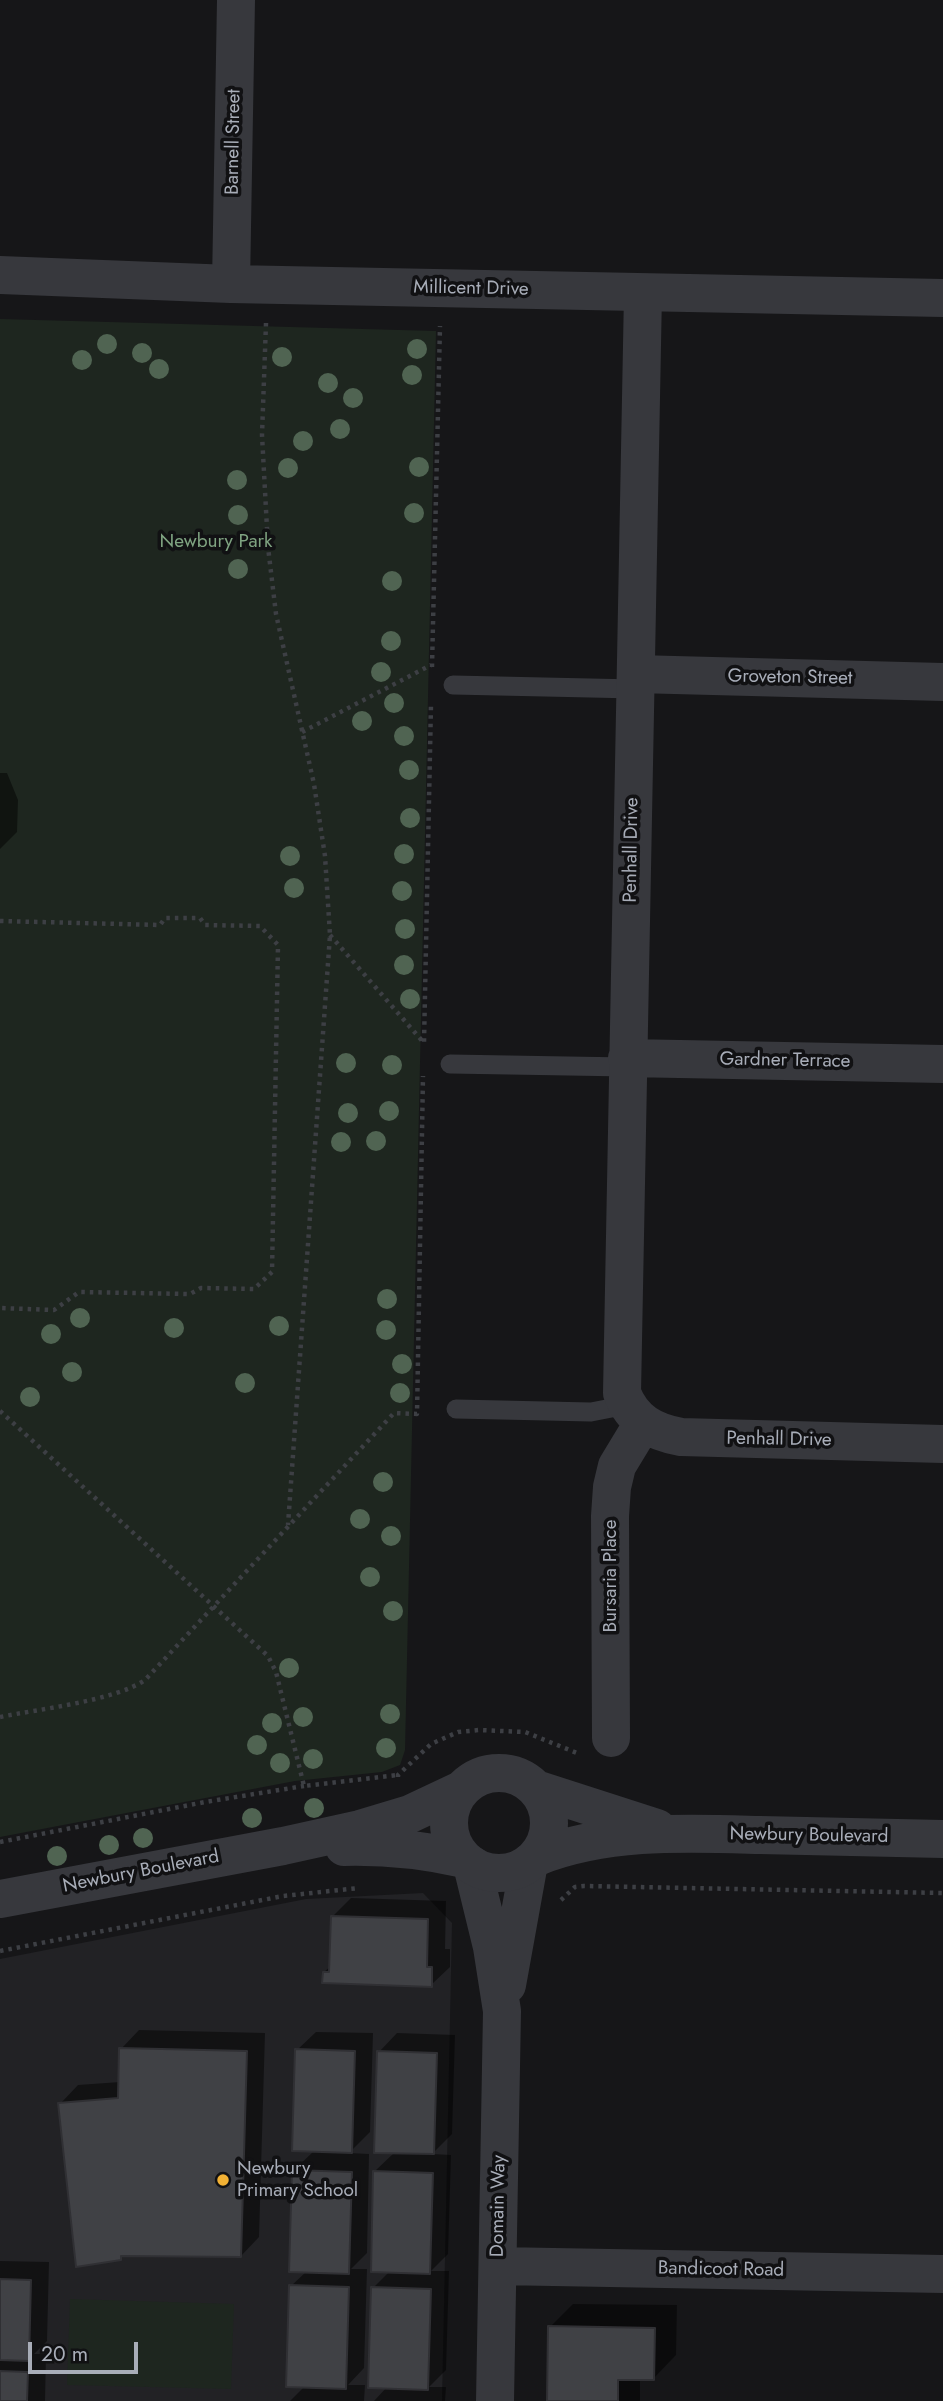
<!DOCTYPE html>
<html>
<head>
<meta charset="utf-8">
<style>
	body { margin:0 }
	#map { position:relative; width:943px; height:2401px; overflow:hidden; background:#161618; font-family:Jost,sans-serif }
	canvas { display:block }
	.scale { position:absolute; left:28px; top:2342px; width:110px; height:32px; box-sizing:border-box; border:4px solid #a8adb8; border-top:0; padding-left:9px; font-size:21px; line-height:24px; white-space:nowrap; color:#a8adb8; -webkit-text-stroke:5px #111113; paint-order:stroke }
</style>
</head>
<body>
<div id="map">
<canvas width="943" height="2401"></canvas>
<div class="scale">20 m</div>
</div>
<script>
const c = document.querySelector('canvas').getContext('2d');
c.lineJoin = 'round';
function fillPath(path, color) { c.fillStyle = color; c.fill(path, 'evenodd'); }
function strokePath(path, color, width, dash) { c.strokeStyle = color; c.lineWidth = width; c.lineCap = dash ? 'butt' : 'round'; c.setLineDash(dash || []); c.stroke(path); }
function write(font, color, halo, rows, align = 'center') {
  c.font = font + ' Jost,sans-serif'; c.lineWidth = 7; c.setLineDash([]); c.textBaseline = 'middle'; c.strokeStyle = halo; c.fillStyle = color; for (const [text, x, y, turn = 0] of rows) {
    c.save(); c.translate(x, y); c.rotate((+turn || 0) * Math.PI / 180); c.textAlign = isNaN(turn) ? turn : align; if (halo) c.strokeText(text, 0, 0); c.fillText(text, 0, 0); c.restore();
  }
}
const built = new Path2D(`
	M423,1893L452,1923L442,2401H0V1959L306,1899Z`);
const green = new Path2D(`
	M0,319L436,331L405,1750L400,1765L382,1772L295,1781L0,1837Z
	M70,2299L234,2304L231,2389L67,2385Z`);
const shadow = new Path2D(`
	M0,773H7L18,800L17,832L0,849Z
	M351,1898L446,1901L445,1949H450V1967L431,1985L324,1972L331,1966L332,1917Z
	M139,2030L265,2033L259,2237L241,2256L124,2254L120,2258L60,2104L78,2085L120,2082L121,2049Z
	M316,2032L373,2033L370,2132L349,2153L369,2154L367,2253L351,2269H367L364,2368L348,2385H365L364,2401H290L305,2386L291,2286L307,2271L293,2171L315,2150L297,2050Z
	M397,2033L455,2035L452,2134L432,2154L451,2155L448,2254L431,2271H449L446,2370L429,2387H446L445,2401H374L387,2387L373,2288L390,2271L375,2171L395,2152L379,2052Z
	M0,2261L49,2262L47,2341L34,2354H46L45,2401H0Z
	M573,2304L677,2305L676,2355L653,2379L640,2378V2401H549L550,2327Z`);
const building = new Path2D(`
	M331,1916L428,1919L427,1967H432V1987L322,1983L323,1972H329Z
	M119,2048L247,2051L241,2257L121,2256V2260L76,2267L58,2103L118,2098Z
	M295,2049L355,2051L352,2153L292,2151Z
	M377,2051L437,2053L434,2154L374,2153Z
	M292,2170L352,2172L349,2274L289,2272Z
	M373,2171L433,2173L430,2274L371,2272Z
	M0,2279L31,2280L29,2361L0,2360Z
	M289,2285L349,2287L346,2389L286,2387Z
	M371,2287L431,2289L428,2390L368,2388Z
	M548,2326L655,2328L654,2380H618V2401H547Z
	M0,2371L28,2372L27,2401H0Z`);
const path = new Path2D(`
	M266,323L262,435L268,547L276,614L314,784L325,856L330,935L288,1525
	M432,667L440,326
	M302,732L431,665
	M0,921L160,925L165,918H200L205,925L260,926L278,945L272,1272L254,1289L201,1288L190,1294L79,1292L54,1310L0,1308
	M330,935L424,1043L431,704
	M0,1411L268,1656L276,1672L304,1786L398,1775
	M0,1717C39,1709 114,1701 145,1680L394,1413L417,1414L423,1076
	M398,1777V1775L431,1744L458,1732L479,1730L525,1732L577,1753
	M0,1842L205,1802L304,1786
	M561,1900L575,1887L584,1886L943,1893
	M0,1951L283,1896L359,1888`);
const service = new Path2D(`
	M453,685L636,689
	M450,1064L627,1067
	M456,1409L591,1412L627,1405`);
const minor = new Path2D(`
	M0,275L231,284L943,298
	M231,284L236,0
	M643,293L622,1393C633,1421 653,1432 681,1437L943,1444
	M636,674L943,682
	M627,1058L943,1064
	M611,1738L610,1516L612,1487L617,1466L643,1423
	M472,1865L492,1947L502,2011L495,2401
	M507,1985L529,1863
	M498,2266L943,2274`);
const tertiary = new Path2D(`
	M449 1823a50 50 0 1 1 100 0a50 50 0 1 1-100 0Z
	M536,1789L657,1828
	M344,1847C385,1846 424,1850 464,1859
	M537,1857C607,1829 687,1833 760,1835C821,1836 882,1838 943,1839
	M0,1899L283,1846L360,1829L410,1814L461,1790`);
const trees = [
	[107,344],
	[417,349],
	[142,353],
	[282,357],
	[82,360],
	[159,369],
	[412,375],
	[328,383],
	[353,398],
	[340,429],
	[303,441],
	[419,467],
	[288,468],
	[237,480],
	[414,513],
	[238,515],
	[238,569],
	[392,581],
	[391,641],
	[381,672],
	[394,703],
	[362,721],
	[404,736],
	[409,770],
	[410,818],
	[404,854],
	[290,856],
	[294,888],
	[402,891],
	[405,929],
	[404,965],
	[410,999],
	[346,1063],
	[392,1065],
	[389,1111],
	[348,1113],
	[376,1141],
	[341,1142],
	[387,1299],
	[80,1318],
	[279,1326],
	[174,1328],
	[386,1330],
	[51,1334],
	[402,1364],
	[72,1372],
	[245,1383],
	[400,1393],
	[30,1397],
	[383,1482],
	[360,1519],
	[391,1536],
	[370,1577],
	[393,1611],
	[289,1668],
	[390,1714],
	[303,1717],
	[272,1723],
	[257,1745],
	[386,1748],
	[313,1759],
	[280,1763],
	[314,1808],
	[252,1818],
	[143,1838],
	[109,1845],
	[57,1856]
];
const markers = [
	[223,2180,7,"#f2b134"]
];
const streetNames = [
	["Barnell Street",234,142,-89],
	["Millicent Drive",471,289,1],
	["Groveton Street",790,678,1],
	["Penhall Drive",632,850,-89],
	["Gardner Terrace",785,1061,1],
	["Penhall Drive",779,1440,1],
	["Bursaria Place",611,1576,-90],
	["Newbury Boulevard",809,1836,1],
	["Newbury Boulevard",141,1872,-11],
	["Domain Way",499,2206,-89],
	["Bandicoot Road",721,2270,1]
];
const parkNames = [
	["Newbury Park",216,542]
];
const poiNames = [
	["Newbury",237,2169],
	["Primary School",237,2191]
];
fillPath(built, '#222225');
fillPath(green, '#1e261f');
fillPath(shadow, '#0007');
fillPath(building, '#404145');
strokePath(building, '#303034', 2);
strokePath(path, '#3d3f44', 4.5, [3.5, 5]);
strokePath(service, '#37383d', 19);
strokePath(minor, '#37383d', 38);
strokePath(tertiary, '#37383d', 38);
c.fillStyle = '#506452';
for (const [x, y] of trees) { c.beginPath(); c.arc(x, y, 10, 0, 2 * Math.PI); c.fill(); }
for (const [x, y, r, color] of markers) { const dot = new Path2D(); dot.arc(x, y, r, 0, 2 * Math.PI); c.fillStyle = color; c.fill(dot); strokePath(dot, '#111113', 2.5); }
write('19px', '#a8adb8', '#111113', streetNames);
write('19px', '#7fa381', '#111113', parkNames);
write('19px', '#a8adb8', '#111113', poiNames, 'left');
</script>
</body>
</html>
